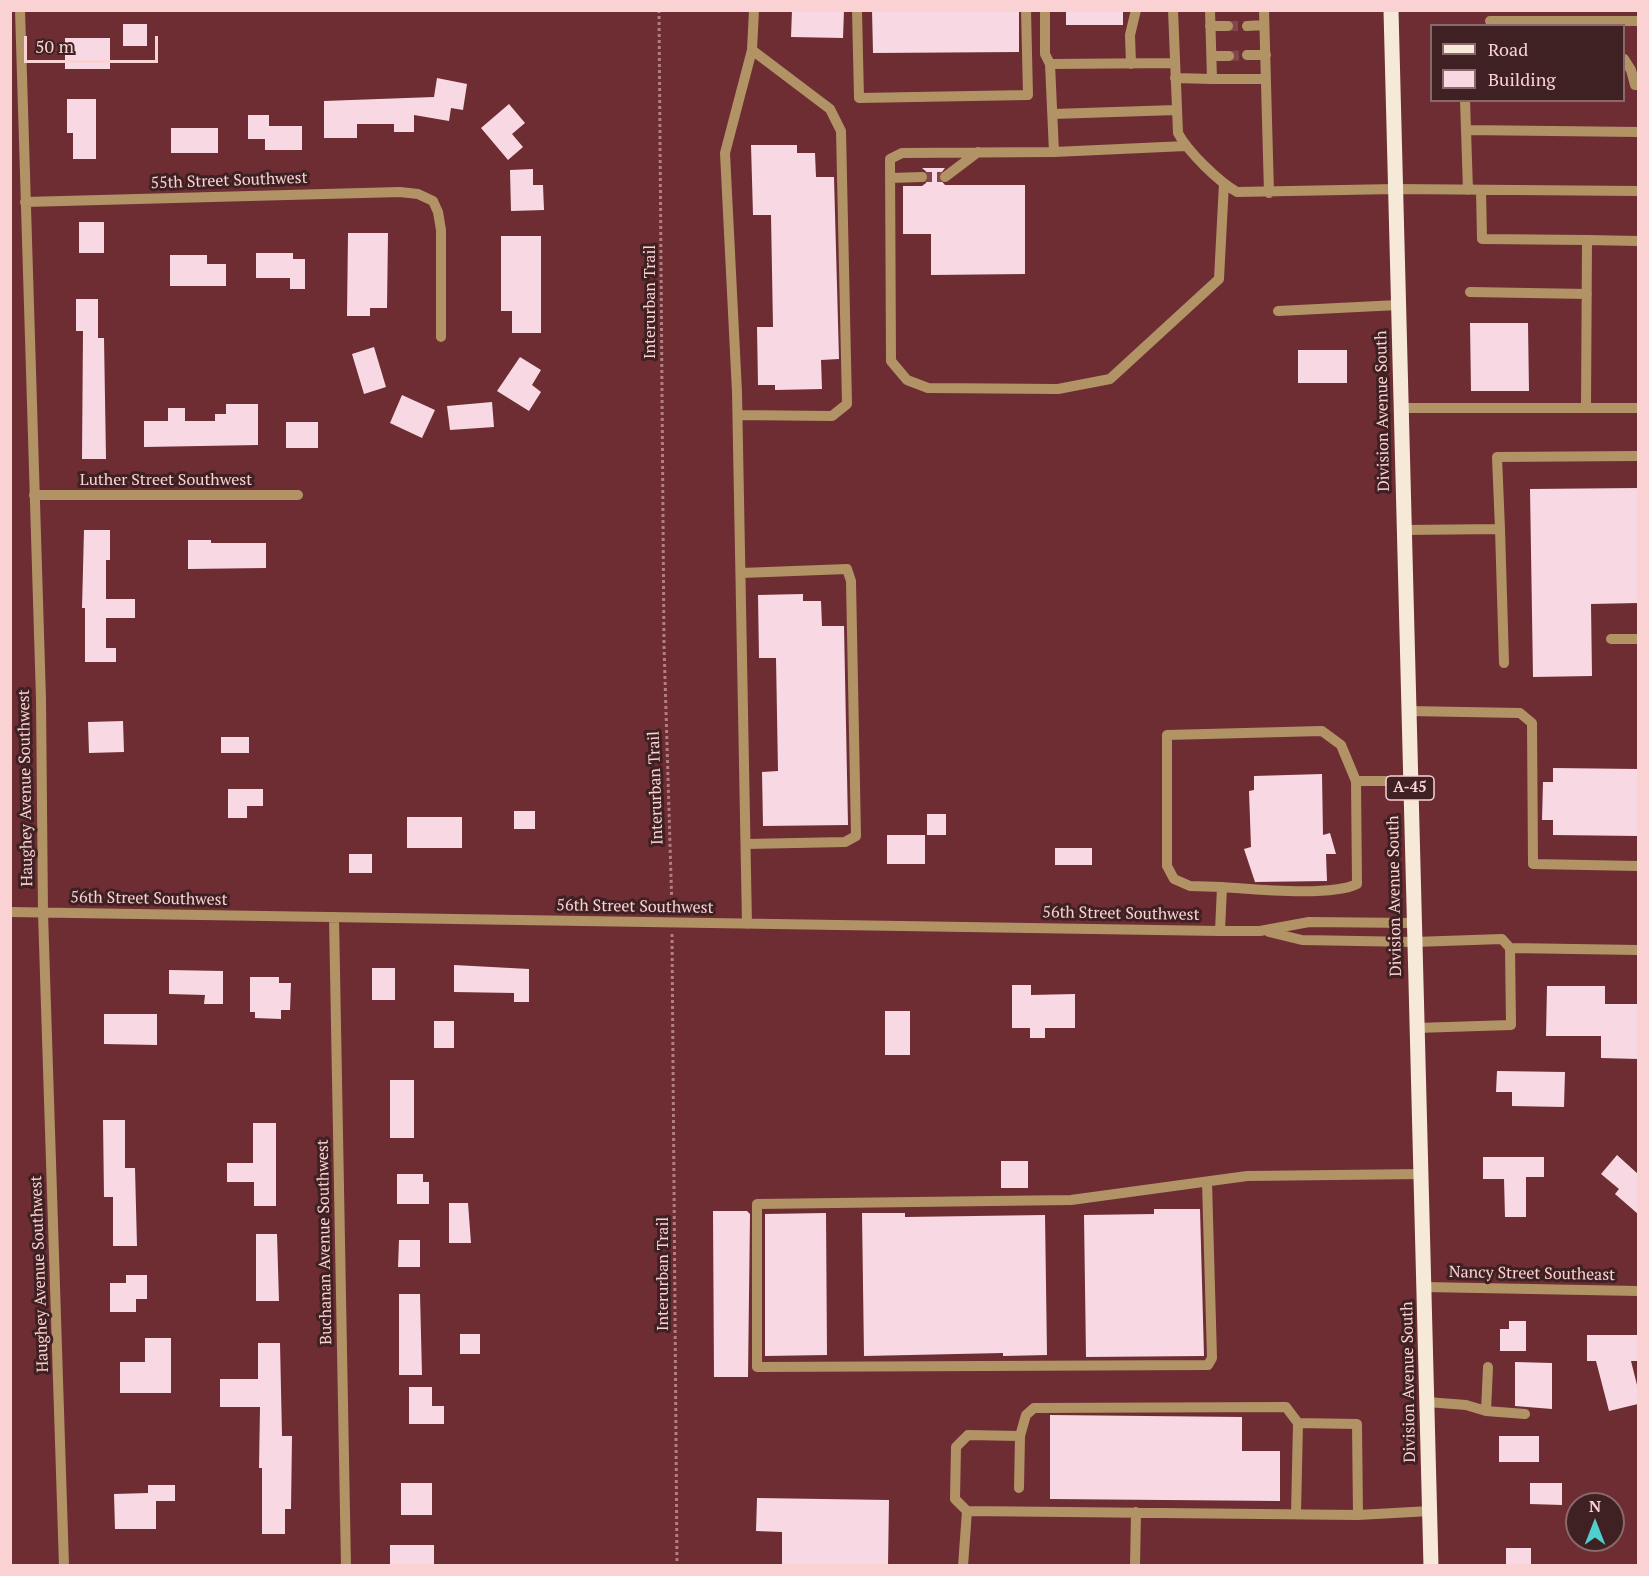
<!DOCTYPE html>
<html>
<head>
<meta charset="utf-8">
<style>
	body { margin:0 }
	#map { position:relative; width:1649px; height:1576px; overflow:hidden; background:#6d2d33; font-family:"PT Serif",serif }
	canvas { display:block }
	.frame { position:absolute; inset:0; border:12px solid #fbd2d3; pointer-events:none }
	.legend { position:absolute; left:1430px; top:24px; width:195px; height:78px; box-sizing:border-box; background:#3f2123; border:2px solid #8a6869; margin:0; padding:8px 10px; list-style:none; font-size:18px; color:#fbd2d3 }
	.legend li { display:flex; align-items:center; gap:12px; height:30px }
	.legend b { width:30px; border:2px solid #8a6869 }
	.north { position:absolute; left:1565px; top:1492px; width:60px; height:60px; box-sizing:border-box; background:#3f2123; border:2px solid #8a6869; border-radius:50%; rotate:0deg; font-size:16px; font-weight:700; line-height:24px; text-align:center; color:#fbd2d3 }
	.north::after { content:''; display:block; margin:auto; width:21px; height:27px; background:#52cdce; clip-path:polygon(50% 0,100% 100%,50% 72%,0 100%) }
	.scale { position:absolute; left:24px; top:36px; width:134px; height:27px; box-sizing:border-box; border:3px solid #fbd2d3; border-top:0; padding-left:8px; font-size:18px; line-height:21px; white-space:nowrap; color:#fbd2d3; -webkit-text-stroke:4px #3f2123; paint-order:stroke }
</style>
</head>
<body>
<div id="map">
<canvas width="1649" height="1576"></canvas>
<div class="frame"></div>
<ul class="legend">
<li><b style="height:8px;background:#f6e9d8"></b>Road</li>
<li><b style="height:16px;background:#f8d9e3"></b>Building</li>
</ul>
<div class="north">N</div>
<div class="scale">50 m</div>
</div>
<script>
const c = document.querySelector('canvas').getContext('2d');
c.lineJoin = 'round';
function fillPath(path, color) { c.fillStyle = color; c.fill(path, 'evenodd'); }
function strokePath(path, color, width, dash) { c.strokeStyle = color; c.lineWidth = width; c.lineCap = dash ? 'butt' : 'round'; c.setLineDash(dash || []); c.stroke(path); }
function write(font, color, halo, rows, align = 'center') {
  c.font = font + ' "PT Serif",serif'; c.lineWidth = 6; c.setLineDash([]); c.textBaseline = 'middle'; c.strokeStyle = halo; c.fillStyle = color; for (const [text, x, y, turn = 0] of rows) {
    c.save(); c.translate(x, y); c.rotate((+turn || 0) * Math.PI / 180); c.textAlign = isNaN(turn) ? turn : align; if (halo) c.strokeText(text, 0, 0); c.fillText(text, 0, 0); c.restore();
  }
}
const building = new Path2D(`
	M792,10H844L843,38L791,37Z
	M872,10H1019V52L873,53Z
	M1066,10H1123V25H1066Z
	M123,24H147V46H123Z
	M65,38H110V69H65Z
	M437,78L467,84L463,110L451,108L449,121L414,115V132H394V124H357V138H324V101L434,97Z
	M67,99H96V159H73V133H67Z
	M509,104L525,123L512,134L523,147L508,160L481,128Z
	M248,115H269V126H302V150H265V139H248Z
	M171,128H218V153H171Z
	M751,145H797V153H815L816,177H834L839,359L821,360L822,389L775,390V385H758L757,327H773L771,215H753Z
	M922,168H945L938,177L945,185H1025V274L931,275V234H903V186H922L926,183L929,174Z
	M533,169V185H543L544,210L511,211L510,170Z
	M79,222H104V253H79Z
	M348,233H388L387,308H370V316H347Z
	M501,236H541V333H512V311H501Z
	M256,253H293V259H305V289H290V278H256Z
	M170,255H207V264H226V286H170Z
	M76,299H98V338H104L106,459H82L83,331H76Z
	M1470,323H1528L1529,391H1471Z
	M374,347L386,387L364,394L352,354Z
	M1298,350H1347V383H1298Z
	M520,357L541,370L532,385L541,392L529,411L497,391Z
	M402,395L435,410L422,438L390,423Z
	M492,402L494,427L450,430L447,406Z
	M226,404H258V445L144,447V421H168V408H185V421H215V414H226Z
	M286,422H318V448H286Z
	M1638,488V603L1591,604L1592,676L1533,677L1530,489Z
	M84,530H110V560H106V599H135V618H106V648H116V662H85V608H82Z
	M188,540H211V543H266V568L188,569Z
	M803,594V601H821L822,626H844L848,825L763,826L762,772L778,771L776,658H759L758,595Z
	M123,721L124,752L89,753L88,722Z
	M221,737H249V753H221Z
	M1553,768L1638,769V836L1553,835V820H1542L1543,782H1553Z
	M1322,774L1323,835L1330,833L1336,854H1326L1327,881L1255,882L1244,849L1251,847L1249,791L1254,790V776Z
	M228,789H263V806H247V818H228Z
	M514,811H535V829H514Z
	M927,814H946V835H927Z
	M407,817H462V848H407Z
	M887,835H925V864H887Z
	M1055,848H1092V865H1055Z
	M349,854H372V873H349Z
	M454,965L529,969V1002H514V993L454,992Z
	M372,968H395V1000H372Z
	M169,970L223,971V1004H204L205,995L169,994Z
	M250,977H279V983H291L290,1010H281V1019L255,1018V1012H250Z
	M1012,985H1031V995L1075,994V1028H1045V1038H1030V1028H1012Z
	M1547,986H1605V1004H1638V1059L1601,1058V1036H1546Z
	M885,1011H910V1055H885Z
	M104,1014H157V1045L104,1044Z
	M434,1021H454V1048H434Z
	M1497,1071L1565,1072L1564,1107L1512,1106V1092H1496Z
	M390,1080H414V1138H390Z
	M103,1120H125V1168H135L137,1246H113V1197H104Z
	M253,1123H276V1206H254V1182H227V1163H253Z
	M1617,1155L1638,1174V1214L1615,1194L1619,1189L1601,1174Z
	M1483,1157H1544V1177H1526V1217H1505L1504,1179H1483Z
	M1001,1161H1028V1188H1001Z
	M397,1174H423V1182H429V1204H397Z
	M449,1203H468L471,1243H449Z
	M1154,1209H1200L1204,1356L1086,1357L1084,1215L1154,1214Z
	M713,1211H747L750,1214L748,1377H714Z
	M826,1213L827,1355L765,1356V1214Z
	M862,1213H905V1217L1045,1215L1047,1355L1003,1356V1353L864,1356Z
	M256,1234H277L279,1301H256Z
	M399,1240H420V1267H398Z
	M126,1275H147V1299H136V1312H110V1283H126Z
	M399,1294H420L422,1375H399Z
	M1509,1321H1526V1351H1500V1329H1509Z
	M460,1334H480V1354H460Z
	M1587,1335H1637V1361H1631L1638,1389V1404L1609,1411L1596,1361H1587Z
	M145,1338H171V1393H120V1362H145Z
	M258,1343H280L282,1436H292L291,1509H285V1534H262V1468H259L260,1407H220V1379H258Z
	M1515,1362L1552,1363V1409L1515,1406Z
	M409,1387H432V1406H444V1424H409Z
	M1050,1415L1242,1417V1451H1280V1501L1050,1499Z
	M1499,1436H1539V1462H1499Z
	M401,1483H432V1515H401Z
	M1530,1483H1562V1505L1530,1504Z
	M148,1485H175V1501H156V1529H115L114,1494L148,1493Z
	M757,1498L889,1500L888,1566H782V1532L756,1531Z
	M390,1545H434V1566H390Z
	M1506,1548H1531V1566H1506Z`);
const minorTunnel = new Path2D(`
	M1228,26H1247
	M1229,56L1247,55
	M922,177H945`);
const path = new Path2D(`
	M659,10L664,645L672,910
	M672,934L677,1566`);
const minor = new Path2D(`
	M20,10L41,699L43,913L64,1566
	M857,10L859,98L1028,95L1026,10
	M1045,10V54L1050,64
	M1173,10L1178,133C1188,152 1219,182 1237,192L1395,189L1638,191
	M1264,10L1269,193
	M1490,21H1638
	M1210,26H1228
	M1247,26L1264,25
	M1247,55H1266
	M1212,56H1229
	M1624,59L1631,70L1635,85H1638
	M1131,64L1130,35L1136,10
	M1175,78L1212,79L1210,10
	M1212,79H1266
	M1465,100L1468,190
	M1053,114L1176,110
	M1466,130L1638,132
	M1186,146L1054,152L902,153L890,159L891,361L907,380L928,388L1058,389L1110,379L1219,279L1224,183
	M1054,152L1050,64L1175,63
	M945,177L978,152
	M890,178L922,177
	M1481,190L1482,239L1587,240
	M25,202L400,192L418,194L433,201L438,212L441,230V337
	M1470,292L1587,294
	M1278,311L1398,305
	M1400,408H1638
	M1586,408L1587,240L1638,241
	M738,415L832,416L847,404L841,131L830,109L752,50
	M34,495H298
	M1500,529L1504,663
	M1404,530L1500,529L1497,457L1638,456
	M741,573L847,569L851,581L856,836L845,842L746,844
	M1611,639H1638
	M1408,711L1520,713L1532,723L1533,864L1638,866
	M1222,887C1253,889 1331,897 1357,884L1356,781
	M10,912L1220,931H1260L1309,922L1413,923
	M334,917L346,1566
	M747,924L737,392L725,153L752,50L754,10
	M1220,931L1222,887L1190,886L1174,879L1167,866V735L1322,731L1341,745L1356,781H1410
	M1269,932L1302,940L1414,942L1502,939L1510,948L1511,1025L1416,1028
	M1510,948L1638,950
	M1207,1182L1212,1358L1208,1365L757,1367V1204L1071,1200L1247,1176L1422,1174
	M1424,1287L1638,1291
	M1427,1402L1466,1405L1486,1411L1488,1367
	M1486,1411L1525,1414
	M1019,1488L1020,1436
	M967,1511L955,1499L956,1447L968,1435L1020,1436L1026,1415L1034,1408L1286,1407L1298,1423
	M1296,1514L1298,1423L1357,1424L1358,1515
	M963,1566L967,1511L1358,1515L1430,1511
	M1135,1566L1136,1512`);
const major = new Path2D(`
	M1391,10L1431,1566`);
const shields = [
	[1410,788,48]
];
const shieldNames = [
	["A-45",1410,788]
];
const streetNames = [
	["55th Street Southwest",229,181,-2],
	["Interurban Trail",650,302,-90],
	["Division Avenue South",1383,411,-91],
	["Luther Street Southwest",166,480],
	["Haughey Avenue Southwest",26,788,-91],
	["Interurban Trail",656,788,-92],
	["Division Avenue South",1395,896,-91],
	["56th Street Southwest",149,899,1],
	["56th Street Southwest",635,907,1],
	["56th Street Southwest",1121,914,1],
	["Buchanan Avenue Southwest",325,1242,-91],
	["Haughey Avenue Southwest",40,1274,-92],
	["Interurban Trail",663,1274,-90],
	["Nancy Street Southeast",1532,1274,1],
	["Division Avenue South",1409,1382,-91]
];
fillPath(building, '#f8d9e3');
strokePath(minorTunnel, '#82464b', 10, [10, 5]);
strokePath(path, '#b37f82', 3, [3, 3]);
strokePath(minor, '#b29366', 10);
strokePath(major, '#f6e9d8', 15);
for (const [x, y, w] of shields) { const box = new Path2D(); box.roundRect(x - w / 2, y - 12, w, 24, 4.5); c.fillStyle = '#3f2123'; c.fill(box); strokePath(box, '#fbd2d3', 1.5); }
write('bold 15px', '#fbd2d3', null, shieldNames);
write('16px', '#fbd2d3', '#3f2123', streetNames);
</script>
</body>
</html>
